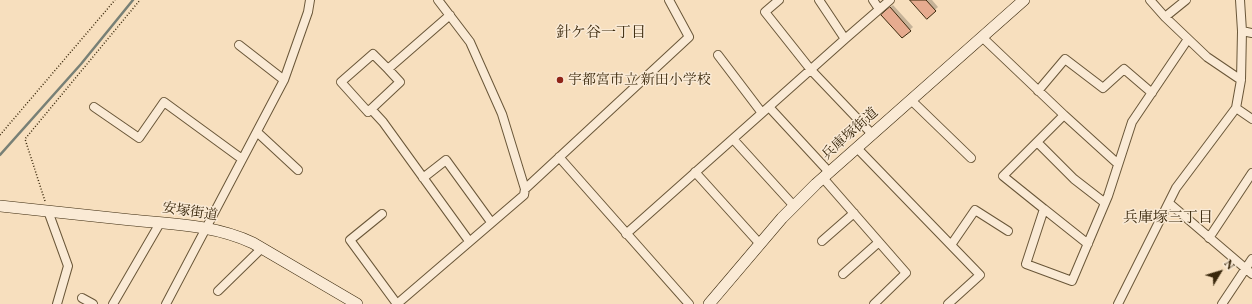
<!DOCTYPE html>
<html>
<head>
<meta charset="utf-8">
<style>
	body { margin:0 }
	#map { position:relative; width:1252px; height:304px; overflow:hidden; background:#f7dfbe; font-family:"EB Garamond",serif }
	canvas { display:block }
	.north { position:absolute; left:1200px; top:252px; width:40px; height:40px; -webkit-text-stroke:3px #faead5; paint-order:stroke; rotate:52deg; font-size:11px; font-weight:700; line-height:16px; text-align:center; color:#3a280c }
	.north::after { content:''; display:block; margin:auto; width:14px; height:18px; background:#3a280c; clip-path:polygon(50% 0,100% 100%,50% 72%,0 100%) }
</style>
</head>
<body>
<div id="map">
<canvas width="1252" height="304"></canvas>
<div class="north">N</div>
</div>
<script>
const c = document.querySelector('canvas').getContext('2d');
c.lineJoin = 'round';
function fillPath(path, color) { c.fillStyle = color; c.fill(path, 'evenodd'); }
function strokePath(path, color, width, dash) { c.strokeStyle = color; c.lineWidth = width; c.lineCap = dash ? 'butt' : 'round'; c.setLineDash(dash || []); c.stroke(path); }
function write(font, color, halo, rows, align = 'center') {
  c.font = font + ' "EB Garamond","Noto Serif JP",serif'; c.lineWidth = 3; c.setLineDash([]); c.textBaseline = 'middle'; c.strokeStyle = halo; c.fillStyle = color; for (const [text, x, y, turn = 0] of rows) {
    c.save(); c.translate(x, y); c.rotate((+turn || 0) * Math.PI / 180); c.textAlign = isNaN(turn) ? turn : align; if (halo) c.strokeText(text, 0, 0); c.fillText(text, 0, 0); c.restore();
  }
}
const shadow = new Path2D(`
	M912,0H932L938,7L927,17Z
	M893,5L913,27L902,37L885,12Z`);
const stream = new Path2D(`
	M0,155L81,64L133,0`);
const building = new Path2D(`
	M910,0H926L936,11L927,19Z
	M890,7L911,31L902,38L881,15Z`);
const path = new Path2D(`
	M0,135L115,0
	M45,201L25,139L140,0`);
const street = new Path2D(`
	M438,0L470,42L502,114L525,189L689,37L669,0
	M779,0L765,12L811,70L872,134
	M873,0L879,9
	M1150,0L1165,17
	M1186,0L1165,17L1207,57L1241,80
	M1242,31L1252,33
	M982,37L1064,115L1003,176L1044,209L1026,264L1072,281L1108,196L1132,122L1188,39
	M845,39L890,0
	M239,45L284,80
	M718,55L762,113L845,39L819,0
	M388,69L400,82L368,112L341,82L373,54L388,69L450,15
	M1038,91L1065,59L1103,88L1124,69L1152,93
	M911,100L971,158
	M94,107L139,138L164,102L242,159
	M769,107L829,172
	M1236,108L1252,119
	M371,109L383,122L469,241
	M1064,115L1118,164
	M257,132L298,170
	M733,139L794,206
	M1037,142L1074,179L1105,203
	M857,148L980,275L948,304
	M559,157L689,304
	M695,172L760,244
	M423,178L446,160L491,222
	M823,178L906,273L874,304
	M1169,203L1252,274
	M1044,209L1088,244
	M48,211L68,266L57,304
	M382,214L350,240L397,304L524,195L525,189
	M626,234L762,113
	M1209,238L1252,173
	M822,241L854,213
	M951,245L975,210L1008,231
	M843,274L879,242
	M218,291L262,248
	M82,298L93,304
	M113,304L160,223
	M166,304L284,80L308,12L310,0
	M1118,304L1176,188L1236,108L1241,80L1242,31L1240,0
	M1222,304L1252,259`);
const secondary = new Path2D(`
	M0,206C44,211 87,215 131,220C172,224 215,225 253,243L357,304
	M709,304L782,218L816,184L1024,0`);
const markers = [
	[560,80,4,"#8f2418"]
];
const poiNames = [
	["宇都宮市立 新田小学校",568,80]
];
const streetNames = [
	["兵庫塚街道",850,134,-42],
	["安塚街道",190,212,8]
];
const neighbourhoodNames = [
	["針ケ谷一丁目",601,33],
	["兵庫塚三丁目",1168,218]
];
fillPath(shadow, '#0003');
strokePath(stream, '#788076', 2.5);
fillPath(building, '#e6ab8f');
strokePath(building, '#3a280c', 1);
strokePath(street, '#695638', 10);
strokePath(secondary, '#3a280c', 12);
strokePath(path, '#3a280c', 1.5, [1, 2]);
strokePath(street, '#faead5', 8);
strokePath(secondary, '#faead5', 11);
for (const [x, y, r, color] of markers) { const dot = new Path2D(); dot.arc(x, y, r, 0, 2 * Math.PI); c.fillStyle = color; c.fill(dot); strokePath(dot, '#faead5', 1.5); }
write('14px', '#3a280c', '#faead5', poiNames, 'left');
write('14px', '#3a280c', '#faead5', streetNames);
write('15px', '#3a280c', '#faead5', neighbourhoodNames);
</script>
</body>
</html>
